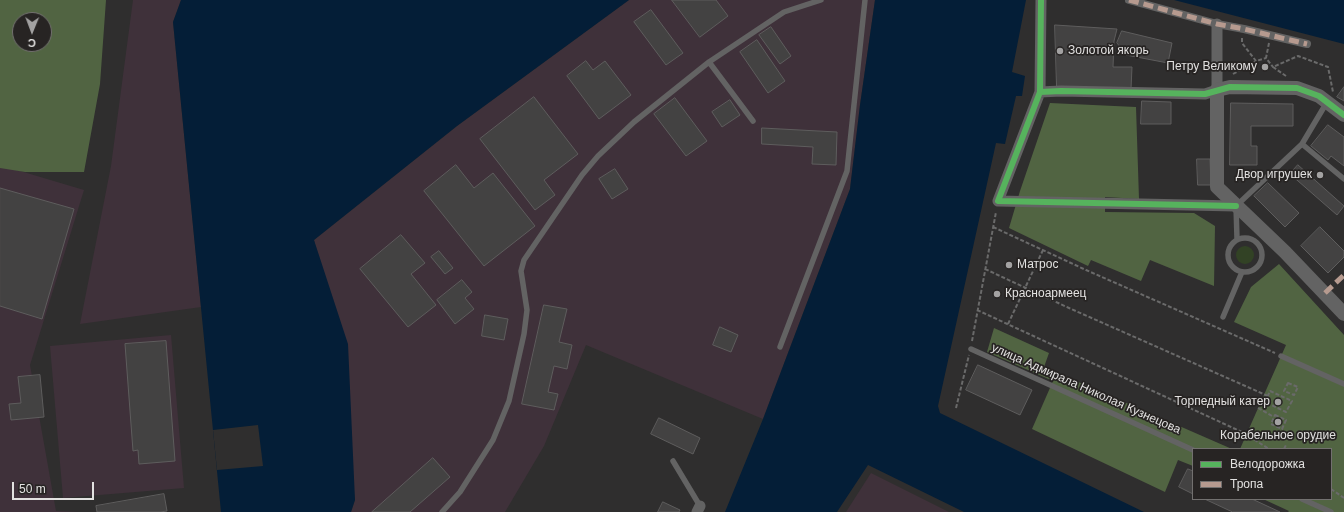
<!DOCTYPE html>
<html>
<head>
<meta charset="utf-8">
<style>
	body { margin:0 }
	#map { position:relative; width:1344px; height:512px; overflow:hidden; background:#2f2e2e; font-family:Helvetica,sans-serif }
	canvas { display:block }
	.legend { position:absolute; left:1192px; top:448px; width:140px; height:52px; box-sizing:border-box; background:#272423; border:1px solid #72706f; margin:0; padding:5px 7px; list-style:none; font-size:12px; color:#e2e1e0 }
	.legend li { display:flex; align-items:center; gap:8px; height:20px }
	.legend b { width:20px; border:1px solid #72706f }
	.north { position:absolute; left:12px; top:12px; width:40px; height:40px; box-sizing:border-box; background:#272423; border:1px solid #72706f; border-radius:50%; rotate:181deg; font-size:11px; font-weight:700; line-height:16px; text-align:center; color:#e2e1e0 }
	.north::after { content:''; display:block; margin:auto; width:14px; height:18px; background:#a3a2a2; clip-path:polygon(50% 0,100% 100%,50% 72%,0 100%) }
	.scale { position:absolute; left:12px; top:482px; width:82px; height:18px; box-sizing:border-box; border:2px solid #e2e1e0; border-top:0; padding-left:5px; font-size:12px; line-height:14px; white-space:nowrap; color:#e2e1e0; -webkit-text-stroke:3px #272423; paint-order:stroke }
</style>
</head>
<body>
<div id="map">
<canvas width="1344" height="512"></canvas>
<ul class="legend">
<li><b style="height:5px;background:#56b35d"></b>Велодорожка</li>
<li><b style="height:5px;background:#b69a8f"></b>Тропа</li>
</ul>
<div class="north">С</div>
<div class="scale">50 m</div>
</div>
<script>
const c = document.querySelector('canvas').getContext('2d');
c.lineJoin = 'round';
function fillPath(path, color) { c.fillStyle = color; c.fill(path, 'evenodd'); }
function strokePath(path, color, width, dash) { c.strokeStyle = color; c.lineWidth = width; c.lineCap = dash ? 'butt' : 'round'; c.setLineDash(dash || []); c.stroke(path); }
function write(font, color, halo, rows, align = 'center') {
  c.font = font + ' Helvetica,sans-serif'; c.lineWidth = 3.5; c.setLineDash([]); c.textBaseline = 'middle'; c.strokeStyle = halo; c.fillStyle = color; for (const [text, x, y, turn = 0] of rows) {
    c.save(); c.translate(x, y); c.rotate((+turn || 0) * Math.PI / 180); c.textAlign = isNaN(turn) ? turn : align; if (halo) c.strokeText(text, 0, 0); c.fillText(text, 0, 0); c.restore();
  }
}
const industrial = new Path2D(`
	M133,0H181L173,22L201,307L80,324L111,166Z
	M629,0H875L860,105L850,189L763,419L586,345L544,446L505,512H351L355,500L314,240L457,126Z
	M0,165L84,190L30,365L56,511L78,512H0Z
	M171,335L184,488L63,498L50,346Z
	M871,473L949,512H846Z`);
const green = new Path2D(`
	M1236 255a9 9 0 1 1 18 0a9 9 0 1 1-18 0Z`);
const forest = new Path2D(`
	M0,0H106L100,84L84,172H25L0,168ZM20,20H44V44H20Z
	M1050,103L1136,107L1139,199L1105,197V212L1194,213L1215,226L1214,286L1150,260L1141,281L1091,260L1088,266L1009,228L1020,191Z
	M1279,264L1344,335V512H1288L1289,511L1263,499H1331V449H1240L1286,345L1234,322L1251,287Z
	M994,328L1049,353L1044,367L1232,449H1193V466L1178,460L1165,492L1032,429L1053,381L987,352Z`);
const water = new Path2D(`
	M181,0H629L457,126L314,240L348,344L355,500L351,512H221L173,22Z
	M875,0H1026L1012,72L1025,76L1022,96H1016L1005,144L996,143L938,406L940,413L1144,512H964L868,465L837,512H725L763,419L850,189L860,105Z
	M1174,0H1344V44Z`);
const pier = new Path2D(`
	M258,425L263,466L217,470L213,430Z`);
const building = new Path2D(`
	M672,0H716L728,16L700,37Z
	M651,10L683,53L666,65L634,22Z
	M1055,25L1117,29L1114,41L1113,67H1132L1131,89L1057,88Z
	M771,27L791,56L780,64L759,35Z
	M1122,31L1172,43L1168,63L1126,55L1117,43Z
	M757,40L785,81L768,93L740,52Z
	M586,61L593,70L605,61L631,95L599,119L567,76Z
	M1344,87V101L1337,97Z
	M534,97L578,154L544,180L555,195L535,210L480,139Z
	M675,98L707,141L686,156L654,114Z
	M730,100L740,115L722,127L712,112Z
	M1142,101L1171,102V124H1141Z
	M1231,103L1293,104V126H1251V146H1257V165H1230Z
	M1328,125L1344,137V166L1331,156L1328,160L1311,146Z
	M762,128L837,132L836,165L812,164L813,147L762,144Z
	M1197,159H1210L1211,185H1198Z
	M456,165L474,188L493,173L535,226L484,266L424,191Z
	M1298,165L1344,206L1337,215L1290,174Z
	M615,169L628,189L612,199L599,179Z
	M1268,183L1299,213L1285,227L1254,196Z
	M0,188L74,209L42,319L0,306Z
	M1320,227L1344,251V257L1328,273L1301,246Z
	M401,235L425,263L411,274L436,305L408,327L360,269Z
	M439,251L453,268L445,274L431,257Z
	M462,280L472,292L465,298L474,309L455,324L437,300Z
	M544,305L567,309L559,342L572,345L567,369L554,366L548,392L558,394L554,410L522,404Z
	M485,315L508,319L504,340L482,336Z
	M720,327L738,335L731,352L713,345Z
	M166,341L175,461L139,464L138,450L133,451L125,344Z
	M978,365L1032,390L1020,415L966,390Z
	M40,375L44,417L11,420L9,404L21,403L18,377Z
	M659,418L700,438L693,454L651,434Z
	M433,458L450,477L410,512H372Z
	M1188,469L1193,471V494L1179,487Z
	M164,494L167,511L160,512H97L96,506Z
	M1205,499H1252L1280,512H1233Z
	M663,502L680,510L679,512H658Z`);
const path = new Path2D(`
	M1242,38V43L1256,61L1266,58
	M1269,43L1266,58L1273,67
	M1233,74L1256,61
	M1286,76L1273,67L1298,56L1328,67L1333,92
	M993,227L1086,270L1275,353
	M985,269L1069,308L1268,396
	M977,310L1244,433L1269,449
	M1008,324L1043,250
	M972,341L996,212
	M1288,383L1298,387L1294,395L1284,391Z
	M1270,391L1292,401L1286,412L1265,402Z
	M956,408L969,355
	M1258,408L1274,417
	M1275,415L1286,420L1282,429L1271,424Z
	M1284,449L1286,445
	M1331,489L1344,498`);
const service = new Path2D(`
	M709,62L784,12L821,0
	M1327,102L1302,144L1344,179
	M1228 255a17 17 0 1 1 34 0a17 17 0 1 1-34 0Z
	M1237,239L1236,206L1302,144
	M1223,317L1242,272
	M780,347L847,171L865,0
	M971,349L1193,450
	M1281,356L1344,384
	M673,461L700,506
	M1302,499L1331,512
	M442,512L460,492L493,440L509,401L524,334L527,310L521,271L524,260L582,175L598,156L634,122L709,62L753,121`);
const pedestrian = new Path2D(`
	M1129,0L1217,24L1244,29L1307,44`);
const minor = new Path2D(`
	M1041,0L1040,92L998,201L1236,206
	M1040,92L1061,91L1205,94L1217,90V24
	M697,512L700,506`);
const tertiary = new Path2D(`
	M1344,115L1319,96L1297,88L1230,87L1217,90V187L1285,252L1344,314`);
const quiet = new Path2D(`
	M1129,0L1217,24L1244,29L1307,44
	M1325,293L1344,275`);
const cycleway = new Path2D(`
	M1041,0L1040,92L998,201L1236,206
	M1040,92L1061,91L1205,94L1230,87L1297,88L1319,96L1344,115`);
const markers = [
	[1060,51,4,"#a3a2a2"],
	[1265,67,4,"#a3a2a2"],
	[1320,175,4,"#a3a2a2"],
	[1009,265,4,"#a3a2a2"],
	[997,294,4,"#a3a2a2"],
	[1278,402,4,"#a3a2a2"],
	[1278,422,4,"#a3a2a2"]
];
const poiNames = [
	["Золотой якорь",1068,51],
	["Петру Великому",1257,67,"right"],
	["Двор игрушек",1312,175,"right"],
	["Матрос",1017,265],
	["Красноармеец",1005,294],
	["Торпедный катер",1270,402,"right"],
	["Корабельное орудие",1278,436,"center"]
];
const streetNames = [
	["улица Адмирала Николая Кузнецова",1086,389,24]
];
fillPath(industrial, '#3f313a');
fillPath(green, '#324225');
fillPath(forest, '#516442');
fillPath(water, '#041e37');
fillPath(pier, '#2f2e2e');
fillPath(building, '#434242');
strokePath(building, '#5e5d5d', 1);
strokePath(path, '#6a6a6a', 2, [4, 2]);
strokePath(service, '#636363', 5.5);
strokePath(pedestrian, '#636363', 8);
strokePath(minor, '#636363', 11);
strokePath(tertiary, '#636363', 14);
strokePath(quiet, '#b69a8f', 5, [10, 5]);
strokePath(cycleway, '#56b35d', 6);
for (const [x, y, r, color] of markers) { const dot = new Path2D(); dot.arc(x, y, r, 0, 2 * Math.PI); c.fillStyle = color; c.fill(dot); strokePath(dot, '#272423', 1.5); }
write('12px', '#e2e1e0', '#272423', poiNames, 'left');
write('12px', '#e2e1e0', '#272423', streetNames);
</script>
</body>
</html>
